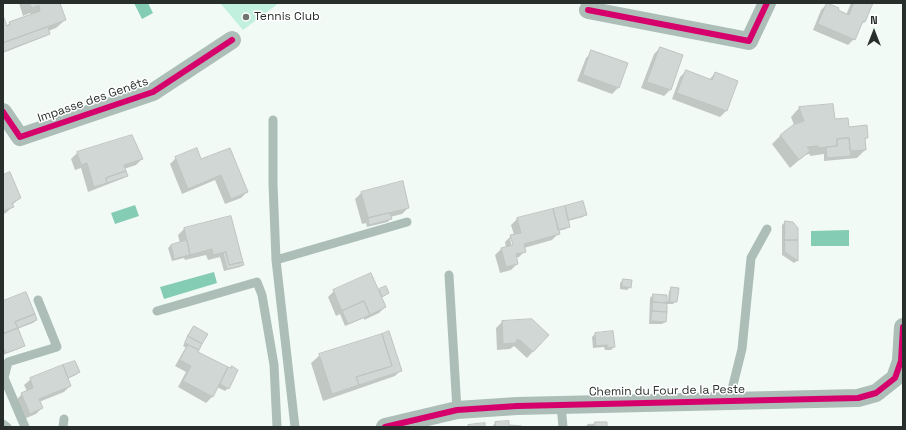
<!DOCTYPE html>
<html>
<head>
<meta charset="utf-8">
<style>
	body { margin:0 }
	#map { position:relative; width:906px; height:430px; overflow:hidden; background:#f2faf6; font-family:"Space Grotesk",sans-serif }
	canvas { display:block }
	.frame { position:absolute; inset:0; border:4px solid #282e2b; pointer-events:none }
	.north { position:absolute; left:854px; top:12px; width:40px; height:40px; -webkit-text-stroke:3px #fff; paint-order:stroke; rotate:0deg; font-size:11px; font-weight:700; line-height:16px; text-align:center; color:#282e2b }
	.north::after { content:''; display:block; margin:auto; width:14px; height:18px; background:#282e2b; clip-path:polygon(50% 0,100% 100%,50% 72%,0 100%) }
</style>
</head>
<body>
<div id="map">
<canvas width="906" height="430"></canvas>
<div class="frame"></div>
<div class="north">N</div>
</div>
<script>
const c = document.querySelector('canvas').getContext('2d');
c.lineJoin = 'round';
function fillPath(path, color) { c.fillStyle = color; c.fill(path, 'evenodd'); }
function strokePath(path, color, width, dash) { c.strokeStyle = color; c.lineWidth = width; c.lineCap = dash ? 'butt' : 'round'; c.setLineDash(dash || []); c.stroke(path); }
function write(font, color, halo, rows, align = 'center') {
  c.font = font + ' "Space Grotesk",sans-serif'; c.lineWidth = 3; c.setLineDash([]); c.textBaseline = 'middle'; c.strokeStyle = halo; c.fillStyle = color; for (const [text, x, y, turn = 0] of rows) {
    c.save(); c.translate(x, y); c.rotate((+turn || 0) * Math.PI / 180); c.textAlign = isNaN(turn) ? turn : align; if (halo) c.strokeText(text, 0, 0); c.fillText(text, 0, 0); c.restore();
  }
}
const green = new Path2D(`
	M220,3H279L243,30Z`);
const water = new Path2D(`
	M134,3H148L153,13L142,19Z
	M135,205L139,216L115,224L111,213Z
	M849,230V246H811V231Z
	M214,272L217,283L164,299L160,287Z`);
const shadow = new Path2D(`
	M19,3H59L65,20L56,28L48,31L49,33L46,36L3,53V17L6,26L10,23L31,15L30,13L23,16Z
	M851,3H872L865,21L860,26L854,39L848,45L813,30L821,10L827,4L837,11L846,15Z
	M660,48L682,56L670,90L664,96L641,88L654,54Z
	M592,52L618,88L612,94L577,81L586,58Z
	M686,71L709,80L715,73L737,81L726,111L720,117L672,99L680,77Z
	M799,108L834,120L867,137L864,141L865,150L857,158L824,161V154L810,156V154L805,155L790,168L772,144L780,136L794,125L791,117Z
	M131,137L142,159L136,165L124,169L126,176L124,178L88,192L81,168L75,170L71,159L77,153Z
	M176,158L201,161L247,192L241,198L225,204L215,180L182,194L170,164Z
	M3,176L20,198L12,205V207L6,213L3,214Z
	M402,183L408,208L402,214L390,217V219L388,222L367,227L366,223L362,224L355,199L361,193Z
	M582,202L585,214L583,217L568,221L569,226L566,229L558,231V234L552,240L524,248L525,251L519,257L516,258L517,264L511,270L500,273L495,255L501,249L506,248L505,242L511,236L514,235L511,225L517,219ZM510,239H512L515,250H513Z
	M230,217L243,264L240,267L224,271L220,257L208,260L206,255L185,260L184,258L172,261L168,248L171,245L180,243L178,235L184,229Z
	M785,222L797,229V261L794,263L782,255V225Z
	M623,280L630,287L627,290L620,289V283Z
	M385,288L388,293L381,298L385,307L379,313L364,320V318L345,326L340,314L336,316L328,297L334,291H378Z
	M672,288L676,301L673,304H666L665,322L662,324H649L650,298L653,295L668,301L669,291Z
	M3,303L36,320L33,323L17,329L24,345L21,348L3,355Z
	M502,322L548,335L527,358L514,346L510,349L497,350L496,328Z
	M194,327L206,334L197,353L230,369L228,388L225,391L217,387L212,397L206,403L178,387L186,372L175,366L183,352L186,348L183,346L191,330Z
	M612,332L614,347L611,350H605L604,347L593,348L592,337L595,334Z
	M320,355L401,370L395,376L323,401L311,363Z
	M74,362L79,372L76,375L67,379L70,386L64,392L39,402L42,408L36,414L24,419L16,400L22,394L27,391L24,385L31,379Z
	M508,422L509,426L521,427H492L495,423Z
	M606,423V427H585L588,424Z`);
const building = new Path2D(`
	M30,3H60L66,20L3,43V15L7,26L10,25L9,22L40,11L39,5L32,8Z
	M827,3L839,8L838,10L849,15L854,3H873L865,22L863,21L855,40L818,24Z
	M48,27L50,34L3,52V43Z
	M660,47L683,55L671,90L647,82Z
	M591,50L628,63L619,88L583,75Z
	M686,70L712,80L715,72L738,81L727,111L677,93Z
	M833,104L835,119L848,118L849,127L867,125L868,138H865L866,150L850,151L849,138L837,139V146L819,148L818,146L807,147L810,151L799,160L780,135L793,125L804,121L799,107Z
	M132,135L143,159L124,165L126,171L106,178L107,183L94,187L87,163L81,165L77,152Z
	M849,138L851,156L827,158L826,147L837,146V139Z
	M197,148L201,159L230,148L248,192L231,199L221,175L188,189L175,157Z
	M126,171L128,176L107,183L106,178Z
	M10,172L21,198L12,203L14,207L3,211V175Z
	M403,181L409,208L368,218L361,192Z
	M583,201L587,215L568,220L565,206Z
	M565,206L570,227L558,230L553,209Z
	M553,209L560,234L524,244L526,252L516,254L518,264L506,267L501,248L513,245L510,235L521,233L517,218Z
	M390,213L392,219L369,225L368,218Z
	M231,216L243,262L229,265L226,252L213,255L212,249L190,255L184,228Z
	M785,221L793,222L798,228V240H785Z
	M187,240L190,255L174,259L171,245Z
	M785,240H798V261L785,252Z
	M226,252L229,265L243,262L244,265L227,269L223,253Z
	M371,273L386,307L370,315L364,301L342,311L333,290Z
	M623,279L632,280L631,288L622,286Z
	M386,286L389,293L382,297L379,289Z
	M671,287L679,288L677,302H670Z
	M26,292L35,314L15,322L18,328L3,334V301Z
	M653,294L667,295V303L653,302Z
	M364,301L370,315L348,324L342,311Z
	M653,302L667,303V312L652,311Z
	M652,311L667,312L666,322L651,321Z
	M35,314L37,320L18,328L15,322Z
	M532,319L549,335L533,352L520,340H516L517,343L503,344L502,321Z
	M194,326L208,334L202,344L188,336Z
	M18,328L25,346L6,353L3,347V334Z
	M389,331L402,371L359,385L356,377L392,366L382,334Z
	M613,331L615,347L608,348L607,345L596,346L595,333Z
	M382,334L392,366L356,377L359,385L332,394L319,354Z
	M188,336L202,344L199,350L185,343Z
	M188,345L199,350L198,352L228,367L213,397L183,381L191,366L180,360Z
	M75,361L80,372L68,378L63,365Z
	M63,365L71,386L39,399L43,408L30,414L21,393L33,388L30,378Z
	M232,366L238,370L229,389L220,384L228,367L231,368Z
	M509,421V425L522,426V427H496L495,422Z
	M595,422H607V427H595Z
	M485,423V427H468V425Z`);
const service = new Path2D(`
	M273,120V184L276,260
	M449,275L457,410
	M157,311L257,282L262,295L274,365L277,427
	M729,401L742,349L751,258L767,229
	M561,405L563,427
	M3,424L7,427
	M25,427L4,378L8,362L57,347L38,300
	M63,427L64,419
	M295,427L276,260L407,222`);
const minor = new Path2D(`
	M588,10L749,41L767,3
	M3,112L20,137L153,92L232,40
	M385,427L457,410L517,406L858,398L876,393L895,378L901,361L903,327`);
const cycleway = new Path2D(`
	M588,10L749,41L767,3
	M3,112L20,137L153,92L232,40
	M385,427L457,410L517,406L858,398L876,393L895,378L901,361L903,327`);
const markers = [
	[246,17,4,"#6f7572"]
];
const poiNames = [
	["Tennis Club",254,17]
];
const streetNames = [
	["Impasse des Genêts",93,100,-19],
	["Chemin du Four de la Peste",667,391,-1]
];
fillPath(green, '#c2f0de');
fillPath(water, '#85ccb4');
fillPath(shadow, '#0003');
fillPath(building, '#d0d7d4');
strokePath(building, '#bec4c1', 1);
strokePath(service, '#acbeb7', 9);
strokePath(minor, '#acbeb7', 18);
strokePath(cycleway, '#d6006c', 6);
for (const [x, y, r, color] of markers) { const dot = new Path2D(); dot.arc(x, y, r, 0, 2 * Math.PI); c.fillStyle = color; c.fill(dot); strokePath(dot, '#fff', 1.5); }
write('12px', '#282e2b', '#fff', poiNames, 'left');
write('12px', '#282e2b', '#fff', streetNames);
</script>
</body>
</html>
